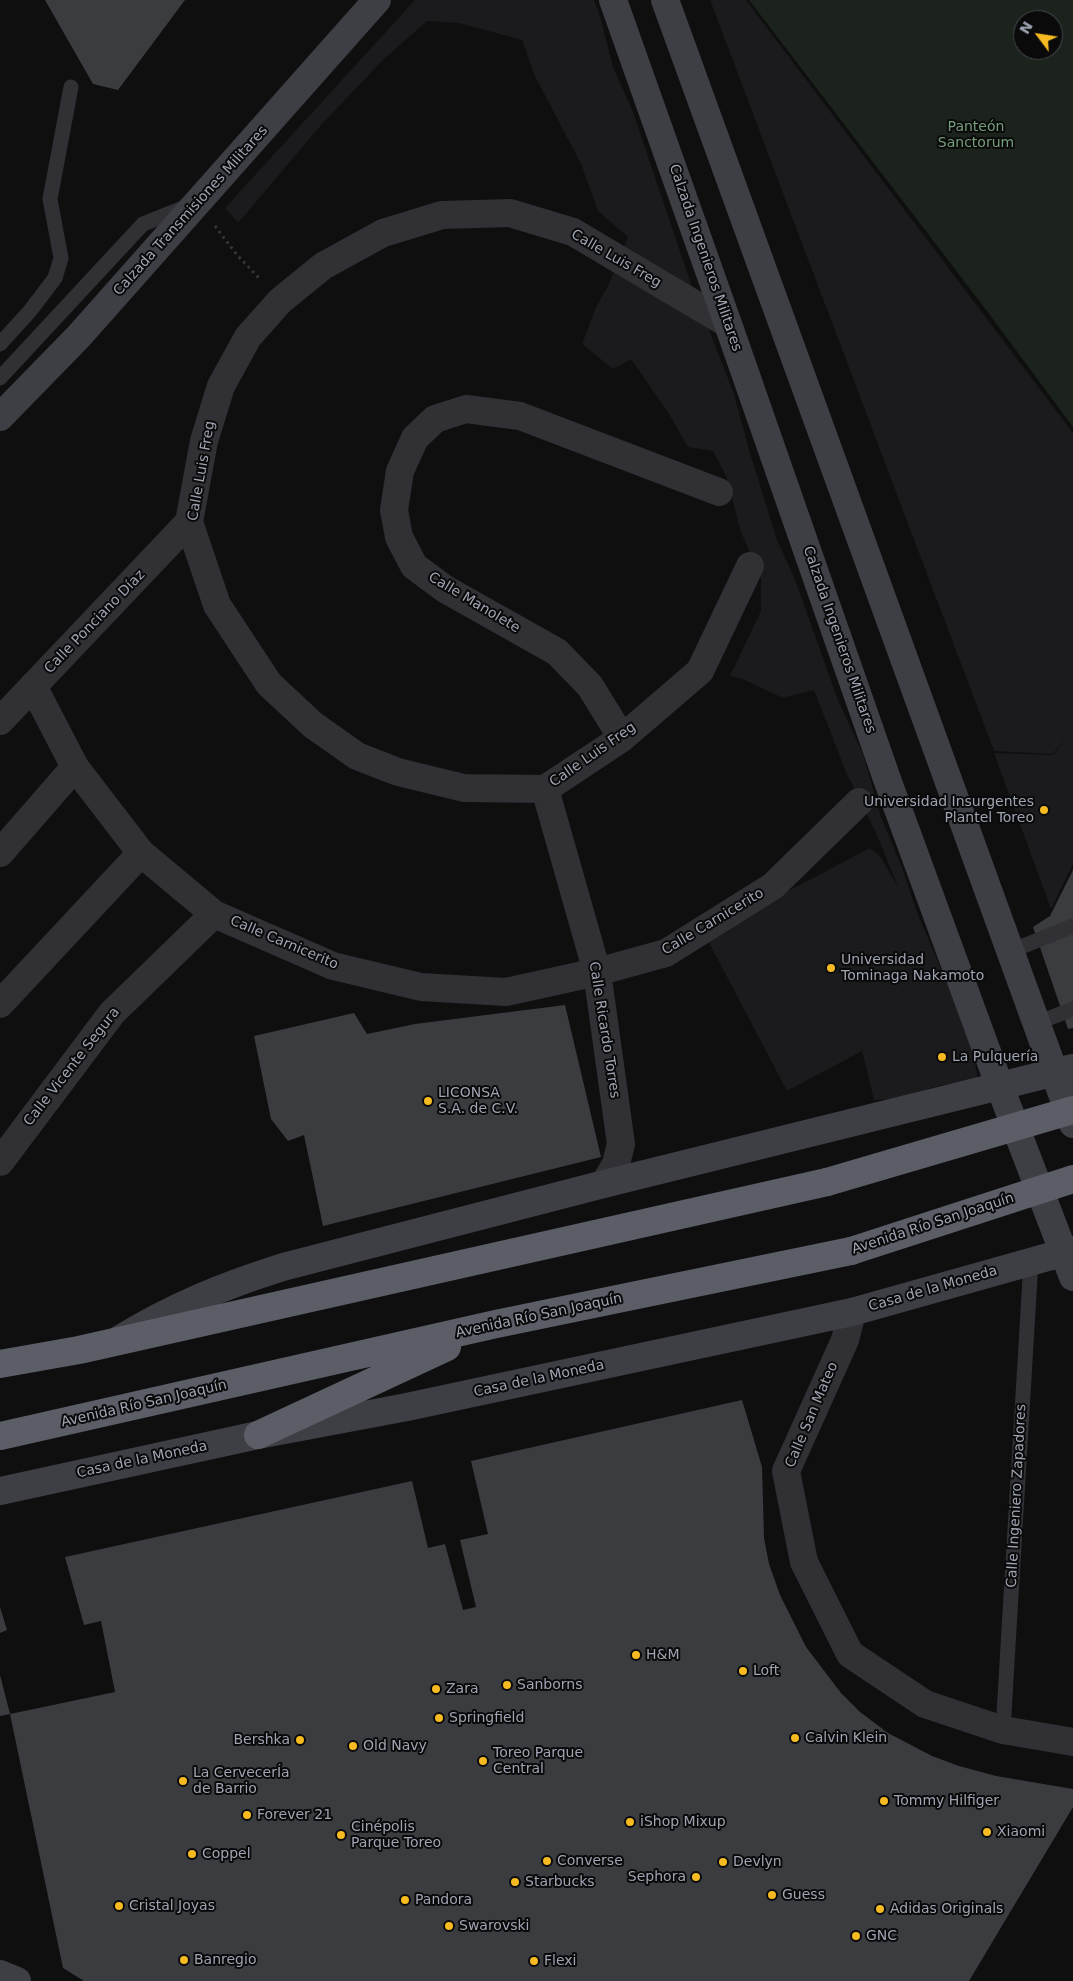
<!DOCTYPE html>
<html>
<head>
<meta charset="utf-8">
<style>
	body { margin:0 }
	#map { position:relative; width:1073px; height:1981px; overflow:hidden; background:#0f0f10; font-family:"DejaVu Sans",sans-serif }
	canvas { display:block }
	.north { position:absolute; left:1013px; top:10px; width:50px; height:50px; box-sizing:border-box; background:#0a0a0b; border:1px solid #46484e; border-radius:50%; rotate:301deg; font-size:14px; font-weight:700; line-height:20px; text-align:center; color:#9fa4b2 }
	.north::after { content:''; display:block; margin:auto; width:18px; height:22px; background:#f7ba20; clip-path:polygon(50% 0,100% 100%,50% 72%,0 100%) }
</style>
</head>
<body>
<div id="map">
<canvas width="1073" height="1981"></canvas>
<div class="north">N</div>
</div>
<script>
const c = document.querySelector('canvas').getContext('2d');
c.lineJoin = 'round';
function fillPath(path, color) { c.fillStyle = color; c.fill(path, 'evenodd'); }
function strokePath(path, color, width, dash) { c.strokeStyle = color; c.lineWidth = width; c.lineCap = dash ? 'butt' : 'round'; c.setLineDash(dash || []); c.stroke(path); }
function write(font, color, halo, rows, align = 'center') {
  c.font = font + ' "DejaVu Sans",sans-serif'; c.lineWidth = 4; c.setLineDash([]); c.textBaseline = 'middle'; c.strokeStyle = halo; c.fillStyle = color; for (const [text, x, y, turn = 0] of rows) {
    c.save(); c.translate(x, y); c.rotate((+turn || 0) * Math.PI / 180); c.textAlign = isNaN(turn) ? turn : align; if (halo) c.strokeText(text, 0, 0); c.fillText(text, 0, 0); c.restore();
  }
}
const built = new Path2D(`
	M415,0H594L600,16L613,67L633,112L689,278L734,394L749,450L777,540L794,577L838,700L863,754L881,817L901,865L918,915L970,1036L978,1079L937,1086L896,1099L874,1100L862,1051L787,1091L705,935L870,848L880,856L899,889L876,833L846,772L814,690L783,698L740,678L730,676L761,611V579L741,532L726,476L713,451L688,447L669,414L631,359L613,369L582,344L596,307L608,286L628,237L598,211L581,164L535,76L522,40L459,23L427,21L384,59L322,124L238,223L225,208Z
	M710,0H746L1073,433V864L1051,909L994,753L1054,755L1066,737L1053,754L994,751Z`);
const green = new Path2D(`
	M749,0H1073V427L984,307ZM1023,20H1053V50H1023Z`);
const building = new Path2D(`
	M45,0H185L118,90L93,84Z
	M1073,870V1028L1068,1029L1033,927L1050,916Z
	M565,1005L601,1157L323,1226L304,1135L288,1141L271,1119L254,1036L354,1013L367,1034L415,1024Z
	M742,1400L762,1467L764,1538L769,1564L780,1595L806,1647L841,1693L860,1712L888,1733L932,1756L959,1766L996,1776L1073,1789V1807L969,1981H84L63,1968L10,1714L115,1692L101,1621L84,1625L65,1557L412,1481L428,1548L445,1544L463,1610L476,1607L460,1540L488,1534L471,1461Z
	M0,1607L7,1630L0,1633Z
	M0,1675L10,1714L0,1716Z`);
const path = new Path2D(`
	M215,226L237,255L261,280`);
const lane = new Path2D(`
	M0,344L30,311L55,278L61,258L50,199L71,87
	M0,378L143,224L188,206
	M1011,951L1073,926
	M1037,1023L1073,1009
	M1003,1730L1031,1261`);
const street = new Path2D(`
	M728,324L573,232L510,213L442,215L383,233L323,266L280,301L248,337L221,386L204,441L189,522L217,605L269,684L313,725L357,756L398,772L464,788L545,789L622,738L700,671L750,566
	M33,686L75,767L141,853L214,914L333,966L421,987L506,992L597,972L666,953L773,886L859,802
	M0,721L189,522
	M622,738L590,686L557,652L445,589L414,566L399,537L394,510L400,471L415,438L435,419L466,409L520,416L719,492
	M545,789L597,972L621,1144L616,1164L604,1184
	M0,853L75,767
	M0,1004L141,853
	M0,1162L112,1013L214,914
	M852,1312L845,1340L786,1471L804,1562L850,1654L925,1704L1003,1730L1073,1742`);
const secondary = new Path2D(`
	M613,0L728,324L887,779L1000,1087L1073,1277
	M665,0L1073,1124
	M0,417L79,336L377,0
	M120,1339C174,1306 223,1286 283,1267L604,1184L1072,1068
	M0,1491L258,1435L407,1407L852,1312L1073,1250
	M0,1974L17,1981`);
const highway = new Path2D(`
	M0,1364L79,1350L827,1182
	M258,1435L447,1347
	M0,1436L496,1324L851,1251`);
const highwayBridge = new Path2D(`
	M827,1182L1073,1110
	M851,1251L1073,1179`);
const markers = [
	[1044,810,5,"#f7ba20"],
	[831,968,5,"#f7ba20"],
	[942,1057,5,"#f7ba20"],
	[428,1101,5,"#f7ba20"],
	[636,1655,5,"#f7ba20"],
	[743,1671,5,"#f7ba20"],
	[507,1685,5,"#f7ba20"],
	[436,1689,5,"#f7ba20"],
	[439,1718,5,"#f7ba20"],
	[795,1738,5,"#f7ba20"],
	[300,1740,5,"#f7ba20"],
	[353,1746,5,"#f7ba20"],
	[483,1761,5,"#f7ba20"],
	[183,1781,5,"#f7ba20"],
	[884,1801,5,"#f7ba20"],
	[247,1815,5,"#f7ba20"],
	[630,1822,5,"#f7ba20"],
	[987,1832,5,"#f7ba20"],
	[341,1835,5,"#f7ba20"],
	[192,1854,5,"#f7ba20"],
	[547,1861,5,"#f7ba20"],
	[723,1862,5,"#f7ba20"],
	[696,1877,5,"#f7ba20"],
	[515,1882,5,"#f7ba20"],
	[772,1895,5,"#f7ba20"],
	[405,1900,5,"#f7ba20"],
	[119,1906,5,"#f7ba20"],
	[880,1909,5,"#f7ba20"],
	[449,1926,5,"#f7ba20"],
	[856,1936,5,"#f7ba20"],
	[184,1960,5,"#f7ba20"],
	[534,1961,5,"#f7ba20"]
];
const parkNames = [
	["Panteón",976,127],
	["Sanctorum",976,143]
];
const streetNames = [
	["Calzada Transmisiones Militares",191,211,-48],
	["Calzada Ingenieros Militares",705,258,71],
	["Calle Luis Freg",616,259,30],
	["Calle Luis Freg",202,471,-80],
	["Calle Manolete",474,603,31],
	["Calle Ponciano Díaz",95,622,-46],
	["Calzada Ingenieros Militares",839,640,71],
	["Calle Luis Freg",593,755,-35],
	["Calle Carnicerito",713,922,-31],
	["Calle Carnicerito",284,943,23],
	["Calle Ricardo Torres",604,1030,81],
	["Calle Vicente Segura",72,1067,-52],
	["Avenida Río San Joaquín",933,1224,-18],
	["Casa de la Moneda",933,1289,-16],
	["Avenida Río San Joaquín",539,1316,-12],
	["Casa de la Moneda",539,1379,-12],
	["Avenida Río San Joaquín",144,1404,-13],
	["Calle San Mateo",812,1415,-67],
	["Casa de la Moneda",142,1460,-12],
	["Calle Ingeniero Zapadores",1017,1496,-87]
];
const poiNames = [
	["Universidad Insurgentes",1034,802,"right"],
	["Plantel Toreo",1034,818,"right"],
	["Universidad",841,960],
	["Tominaga Nakamoto",841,976],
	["La Pulquería",952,1057],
	["LICONSA",438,1093],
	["S.A. de C.V.",438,1109],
	["H&M",646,1655],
	["Loft",753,1671],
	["Sanborns",517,1685],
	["Zara",446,1689],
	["Springfield",449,1718],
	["Calvin Klein",805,1738],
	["Bershka",290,1740,"right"],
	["Old Navy",363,1746],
	["Toreo Parque",493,1753],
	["Central",493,1769],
	["La CervecerÍa",193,1773],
	["de Barrio",193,1789],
	["Tommy Hilfiger",894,1801],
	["Forever 21",257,1815],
	["iShop Mixup",640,1822],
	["Cinépolis",351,1827],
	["Parque Toreo",351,1843],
	["Xiaomi",997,1832],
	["Coppel",202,1854],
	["Converse",557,1861],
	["Devlyn",733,1862],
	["Sephora",686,1877,"right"],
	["Starbucks",525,1882],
	["Guess",782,1895],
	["Pandora",415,1900],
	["Cristal Joyas",129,1906],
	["Adidas Originals",890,1909],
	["Swarovski",459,1926],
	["GNC",866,1936],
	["Banregio",194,1960],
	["Flexi",544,1961]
];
fillPath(built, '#1b1b1d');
fillPath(green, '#1b231c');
fillPath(building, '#3b3c40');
strokePath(path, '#36373c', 3, [2.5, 4]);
strokePath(lane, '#303035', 15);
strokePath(street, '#303035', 28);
strokePath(secondary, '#3e3f45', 28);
strokePath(highway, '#5c5e67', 28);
strokePath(highwayBridge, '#5c5e67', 28);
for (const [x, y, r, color] of markers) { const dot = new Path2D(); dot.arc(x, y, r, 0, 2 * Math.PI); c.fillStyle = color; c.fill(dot); strokePath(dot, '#0a0a0b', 2); }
write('14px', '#759e7a', '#0a0a0b', parkNames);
write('14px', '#9fa4b2', '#0a0a0b', streetNames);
write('14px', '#9fa4b2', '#0a0a0b', poiNames, 'left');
</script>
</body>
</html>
